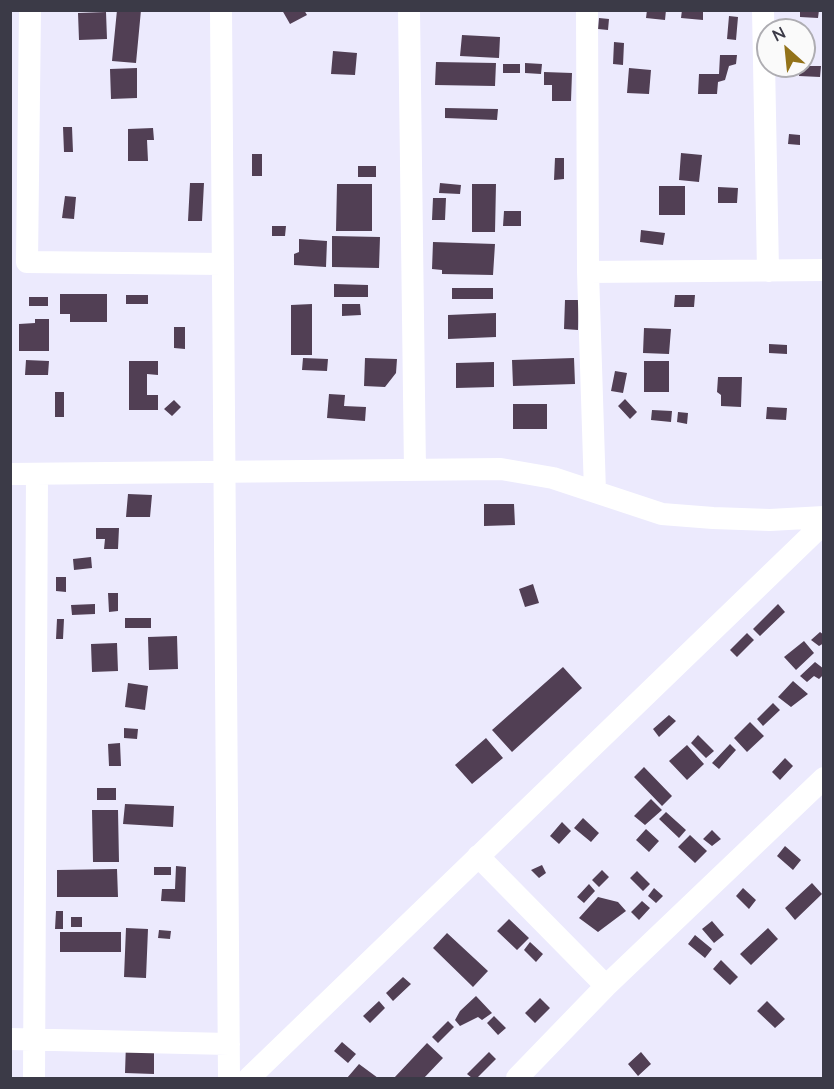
<!DOCTYPE html>
<html>
<head>
<meta charset="utf-8">
<style>
	body { margin:0 }
	#map { position:relative; width:834px; height:1089px; overflow:hidden; background:#eceafd; font-family:Lato,sans-serif }
	canvas { display:block }
	.frame { position:absolute; inset:0; border:12px solid #3b3a47; pointer-events:none }
	.north { position:absolute; left:756px; top:18px; width:60px; height:60px; box-sizing:border-box; background:#fafafa; border:2px solid #aeadb2; border-radius:50%; rotate:333deg; font-size:16px; font-weight:700; line-height:24px; text-align:center; color:#3b3a47 }
	.north::after { content:''; display:block; margin:auto; width:21px; height:27px; background:#93731a; clip-path:polygon(50% 0,100% 100%,50% 72%,0 100%) }
</style>
</head>
<body>
<div id="map">
<canvas width="834" height="1089"></canvas>
<div class="frame"></div>
<div class="north">N</div>
</div>
<script>
const c = document.querySelector('canvas').getContext('2d');
c.lineJoin = 'round';
function fillPath(path, color) { c.fillStyle = color; c.fill(path, 'evenodd'); }
function strokePath(path, color, width, dash) { c.strokeStyle = color; c.lineWidth = width; c.lineCap = dash ? 'butt' : 'round'; c.setLineDash(dash || []); c.stroke(path); }
const building = new Path2D(`
	M117,10H141L136,63L112,61Z
	M282,10H304L307,15L290,24Z
	M647,10H666L665,20L646,18Z
	M682,10H703V20L681,18Z
	M800,10H819L818,18L800,17Z
	M106,12L107,39L79,40L78,13Z
	M729,16L738,17L736,40L727,39Z
	M599,18L609,19L608,30L598,29Z
	M462,35L500,37L499,58L460,56Z
	M614,42L624,43L623,65L613,64Z
	M333,51L357,53L355,75L331,74Z
	M720,55H737L736,64L729,66L725,80L718,82L717,94H698L699,74H719Z
	M436,62L496,63L495,86L435,85Z
	M525,63L542,64L541,74L525,73Z
	M503,64H520V73H503Z
	M799,66H821L820,77L799,76Z
	M137,68V98L111,99L110,69Z
	M629,68L651,70L649,94L627,93Z
	M544,72L572,73L571,101H552V85H544Z
	M445,108L498,109L497,120L445,118Z
	M63,127H72L73,152H64Z
	M153,128L154,140H147L148,161H128V129Z
	M789,134L800,135V145L788,144Z
	M681,153L702,155L699,182L679,180Z
	M252,154H262V176H252Z
	M555,158H564V179L554,180Z
	M358,166H376V177H358Z
	M190,183H204L202,221H188Z
	M440,183L461,185L460,194L439,193Z
	M337,184H372V231H336Z
	M472,184H496L495,232H472Z
	M659,186H685V215H659Z
	M718,187L738,188L737,203H718Z
	M65,196L76,197L74,219L62,218Z
	M433,198H446L445,220H432Z
	M504,211H521V226H503Z
	M272,226H286L285,236H272Z
	M641,230L665,233L663,245L640,242Z
	M332,236L380,237L379,268L332,267Z
	M299,239L327,241L326,267L294,265V254L299,252Z
	M433,242L495,244L493,275L442,274V270L432,269Z
	M334,284L368,285V297H334Z
	M452,288H493V299H452Z
	M60,294H107V322H70V314H60Z
	M126,295H148V304H126Z
	M675,295H695L694,307H674Z
	M29,297H48V306H29Z
	M565,300H579L578,330L564,329Z
	M312,304V355H291V305Z
	M342,304H360L361,315L342,316Z
	M496,313V337L448,339V315Z
	M35,319H49V351H19V324L35,323Z
	M174,327H185V349L174,348Z
	M644,328L671,329L669,354L643,353Z
	M769,344L787,345V354L769,353Z
	M303,358L328,359L327,371L302,370Z
	M365,358L397,359L396,373L385,387L364,386Z
	M574,358L575,384L513,386L512,360Z
	M26,360L49,361L48,375H25Z
	M129,361H158V375L147,374V395H158V410H129Z
	M644,361H669V392H644Z
	M494,362V387L456,388V363Z
	M615,371L627,373L623,393L611,391Z
	M718,377H742L741,407L721,406V395L717,392Z
	M55,392H64V417H55Z
	M329,394L345,395L344,406L366,407L365,421L327,418Z
	M625,399L637,412L630,419L618,406Z
	M174,400L181,407L172,416L164,409Z
	M513,404H547V429H513Z
	M767,407L787,408L786,420L766,419Z
	M652,410L672,411L671,422L651,420Z
	M678,412L688,413L687,424L677,422Z
	M128,494L152,495L150,517H126Z
	M484,504H514L515,525L484,526Z
	M96,528H119L118,549H104L105,539H96Z
	M91,557L92,568L74,570L73,559Z
	M56,577H66V592L56,591Z
	M533,584L539,603L525,607L519,589Z
	M108,593H118V611L109,612Z
	M95,604V614L72,615L71,605Z
	M778,604L785,612L760,636L753,629Z
	M125,618H151V628H125Z
	M57,619H64L63,639H56Z
	M820,632L824,635V643L819,646L811,640Z
	M747,633L754,640L737,657L730,650Z
	M177,636L178,669L149,670L148,637Z
	M804,641L814,653L796,670L784,657Z
	M117,643L118,671L92,672L91,644Z
	M815,662L824,669V674L819,679L814,676L807,682L800,676Z
	M563,667L582,688L512,752L492,730Z
	M793,681L808,694L791,707L778,697Z
	M128,683L148,686L145,710L125,707Z
	M773,703L780,710L763,726L757,719Z
	M669,715L676,721L659,737L653,729Z
	M750,722L764,736L747,752L734,738Z
	M124,728L138,729L137,739L124,738Z
	M698,735L714,751L706,758L691,743Z
	M486,738L503,758L472,784L455,765Z
	M120,743L121,766H109L108,744Z
	M730,744L736,750L719,769L712,763Z
	M687,745L704,764L687,780L669,761Z
	M785,758L793,766L780,780L772,772Z
	M644,767L672,796L662,806L634,777Z
	M97,788H116V800H97Z
	M651,799L662,810L645,825L634,816Z
	M125,804L174,806L173,827L123,824Z
	M92,810H118L119,862H93Z
	M666,812L686,830L679,838L659,819Z
	M583,818L599,833L591,842L574,828Z
	M562,822L571,831L559,844L550,836Z
	M646,829L659,841L649,852L636,840Z
	M712,830L721,839L712,846L703,839Z
	M690,835L707,851L695,863L678,847Z
	M785,846L801,860L793,870L777,856Z
	M542,865L546,873L539,878L531,870Z
	M176,866L186,867L185,902L161,901L162,889H175Z
	M154,867H171V875H154Z
	M117,869L118,897H57V870Z
	M602,870L609,877L599,887L592,880Z
	M637,871L650,884L643,891L630,878Z
	M812,883L822,894L795,920L785,908Z
	M589,884L595,891L584,903L577,897Z
	M654,888L663,896L656,903L648,896Z
	M743,888L756,900L749,909L736,896Z
	M598,897L618,902L626,911L598,932L579,918Z
	M642,901L650,908L639,920L631,912Z
	M56,911H63V929H55Z
	M71,917H82V927H71Z
	M509,919L529,938L517,950L497,931Z
	M712,921L724,935L714,943L702,929Z
	M126,928L148,929L146,978L124,977Z
	M768,928L778,939L751,965L740,954Z
	M159,930L171,931L170,939L158,938Z
	M60,932H121V952H60Z
	M447,933L488,971L473,987L433,948Z
	M695,935L712,949L705,958L688,944Z
	M530,942L543,954L536,962L524,950Z
	M721,960L738,977L730,985L713,969Z
	M403,977L411,984L393,1001L386,993Z
	M476,996L492,1013L482,1020L478,1017L460,1026L455,1020L460,1011Z
	M540,998L550,1008L535,1023L525,1013Z
	M379,1001L385,1008L370,1023L363,1016Z
	M767,1001L785,1019L775,1028L757,1011Z
	M494,1016L506,1028L498,1035L487,1023Z
	M448,1021L454,1027L438,1043L432,1037Z
	M342,1042L356,1054L348,1063L334,1051Z
	M126,1043H154V1074L125,1073Z
	M427,1043L443,1058L424,1078H394Z
	M489,1052L496,1059L477,1078H472L467,1074Z
	M641,1052L651,1064L638,1076L628,1064Z
	M359,1064L378,1078H347Z`);
const minor = new Path2D(`
	M30,10L27,262L223,264
	M221,10L229,1078
	M409,10L415,470
	M587,10L588,272L595,492
	M763,10L768,271
	M588,272L824,270
	M10,474L501,469L553,478L662,514L713,518L770,520L824,517
	M478,856L606,986
	M10,1039L229,1044
	M34,1078L37,474
	M249,1078L824,523
	M517,1078L606,986L824,778`);
fillPath(building, '#513f54');
strokePath(minor, '#fff', 22);
</script>
</body>
</html>
